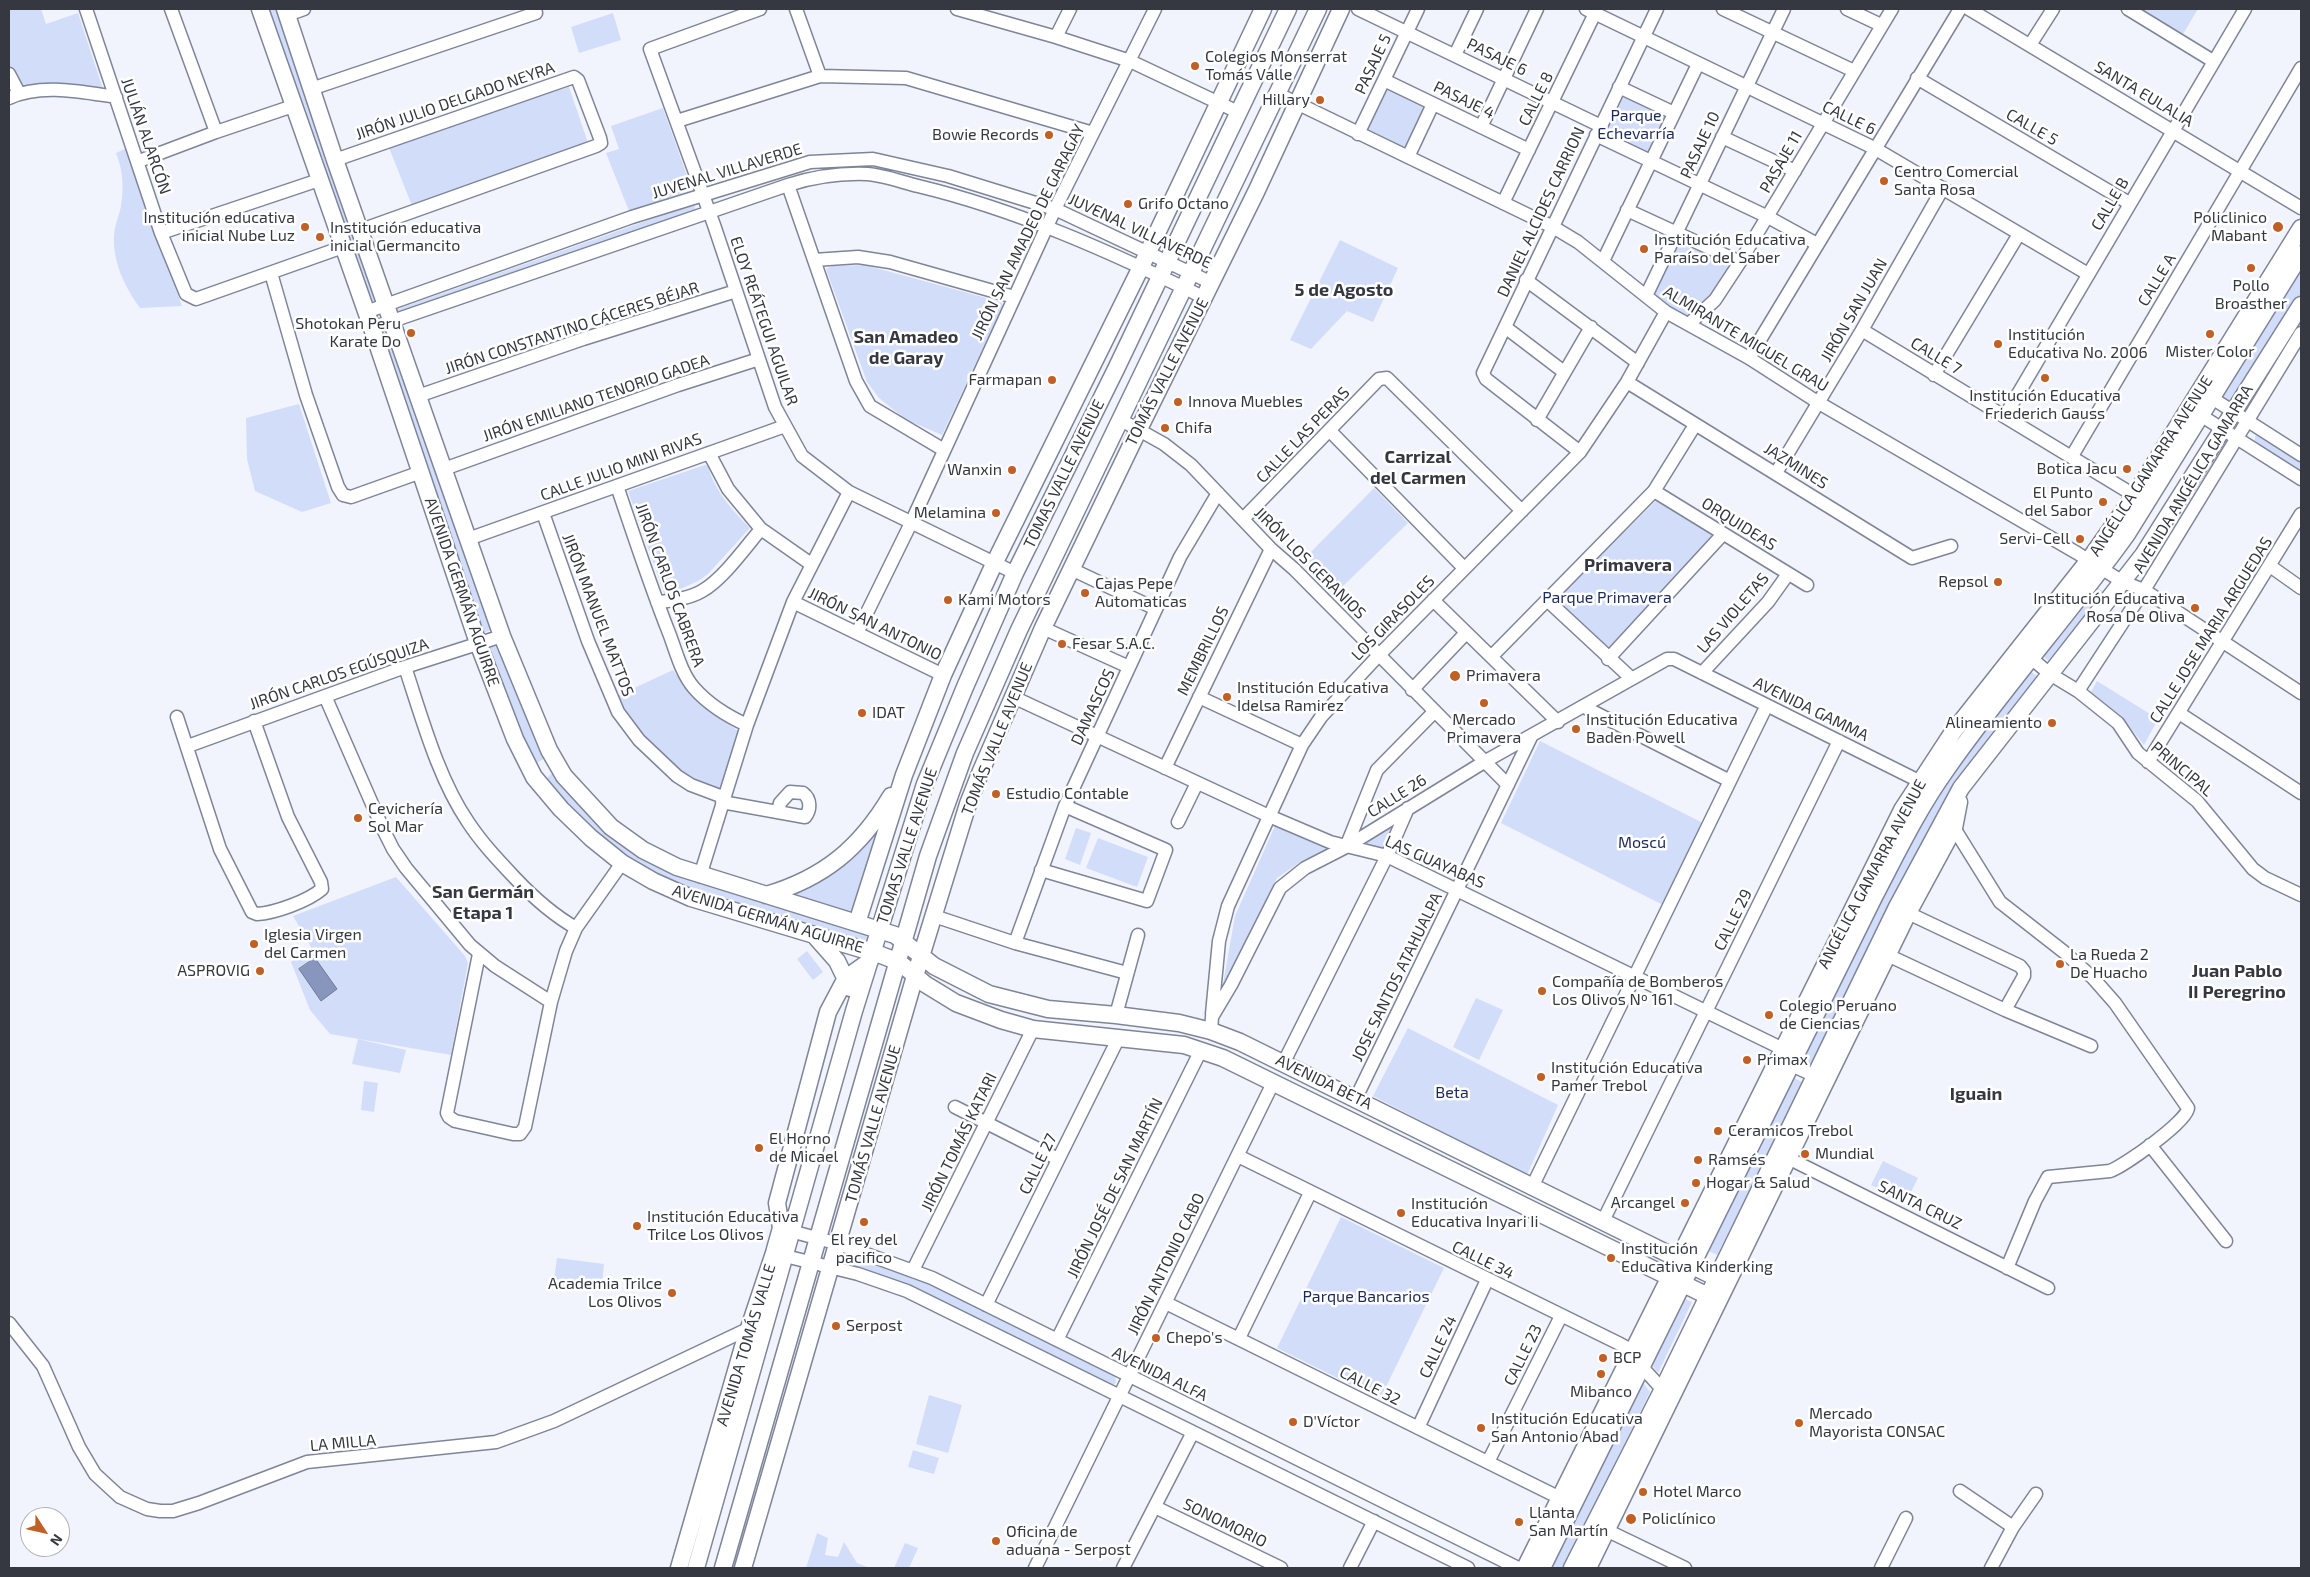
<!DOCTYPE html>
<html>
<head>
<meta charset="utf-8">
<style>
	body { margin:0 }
	#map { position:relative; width:2310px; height:1577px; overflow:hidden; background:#f1f4fc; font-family:"Exo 2",sans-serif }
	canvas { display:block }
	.frame { position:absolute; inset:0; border:10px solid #353840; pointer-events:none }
	.north { position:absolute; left:20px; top:1507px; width:50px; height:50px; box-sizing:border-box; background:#fff; border:1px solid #aeafb3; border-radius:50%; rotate:125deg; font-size:14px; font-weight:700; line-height:20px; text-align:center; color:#353840 }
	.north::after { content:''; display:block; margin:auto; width:18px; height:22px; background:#c25f25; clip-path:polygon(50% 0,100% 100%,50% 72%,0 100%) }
</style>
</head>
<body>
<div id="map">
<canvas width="2310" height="1577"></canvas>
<div class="frame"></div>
<div class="north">N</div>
</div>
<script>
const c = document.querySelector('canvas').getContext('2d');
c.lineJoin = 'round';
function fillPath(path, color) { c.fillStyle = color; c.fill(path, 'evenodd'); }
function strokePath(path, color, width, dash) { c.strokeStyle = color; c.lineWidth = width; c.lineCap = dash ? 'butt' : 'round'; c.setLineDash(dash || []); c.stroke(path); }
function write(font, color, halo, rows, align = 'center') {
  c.font = font + ' "Exo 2",sans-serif'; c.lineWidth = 5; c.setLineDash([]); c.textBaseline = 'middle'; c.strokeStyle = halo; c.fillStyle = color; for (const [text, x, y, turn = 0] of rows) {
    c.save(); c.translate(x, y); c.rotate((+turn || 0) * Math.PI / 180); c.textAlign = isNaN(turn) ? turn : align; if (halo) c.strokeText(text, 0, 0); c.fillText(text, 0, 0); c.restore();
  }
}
const green = new Path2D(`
	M9,9H41L46,24L78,13L103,89L22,88L9,69Z
	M268,9H281L380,299L371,302Z
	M2140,9H2198L2183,34Z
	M613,13L621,40L579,53L571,27Z
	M569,87L588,143L412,206L388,145Z
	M1385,87L1426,107L1406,148L1366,128Z
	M1624,96L1667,116L1649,155L1605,135Z
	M663,108L692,190L629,211L606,153L619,149L611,126Z
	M127,148L182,306L140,308C125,287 113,263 114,237C114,227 119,216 121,206C124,188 123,170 116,153Z
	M694,204L696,210L398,317L395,310Z
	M1678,237L1734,266L1720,291L1689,320L1649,295Z
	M1340,240L1398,268L1373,322L1347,311L1311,349L1290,340Z
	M865,265L1001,302L1003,305L942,435L905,419L879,398L867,382L826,269L832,266Z
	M2301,265V295L2234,403H2229L2220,395Z
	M387,331L493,629L483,633L382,333Z
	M299,404L331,503L302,512L255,491L247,459L246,418Z
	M2261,433L2301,460V475L2254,443L2256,434Z
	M705,465L708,466C714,490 733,511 750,528L708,574L698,581L665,596L628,491Z
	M1374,488L1408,523L1338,591L1303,560Z
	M1658,499L1714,534L1694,560L1608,649L1554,601Z
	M2094,585L2105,593L2050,662L2040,654Z
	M502,645L527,721L545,758L535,764L517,727L488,648Z
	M673,670C695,699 710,714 741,732L720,795L701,787L650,748L615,697Z
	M2030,671L2040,678L1962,780L1814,1068L1798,1062L1899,856L1940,790Z
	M2097,681L2158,719L2144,745L2121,716L2091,692Z
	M1540,741L1705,824L1665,906L1501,823Z
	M552,773L690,879L789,908L871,935L868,941L866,942L685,888L644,870L604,840L564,802L546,779Z
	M881,820L856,911L851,914L789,894Z
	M1398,820L1383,852L1355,843Z
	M1275,826L1328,849L1303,860L1277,878L1222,990L1235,916Z
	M1076,828L1091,833L1080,865L1065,859Z
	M1098,838L1148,857L1137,887L1086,868Z
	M396,877L465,956L468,963L451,1055L330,1034L310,1010L291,962L311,947L293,916Z
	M807,951L823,972L813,980L797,959Z
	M1476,998L1503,1010L1479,1060L1453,1047Z
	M1408,1028L1558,1105L1527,1175L1373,1096Z
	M358,1039L406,1050L400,1073L352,1064Z
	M1794,1078L1804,1083L1717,1255L1707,1250Z
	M364,1081L378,1083L374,1112L361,1110Z
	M1883,1161L1918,1178L1906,1202L1871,1185Z
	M1341,1217L1444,1268L1380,1399L1277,1348Z
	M849,1255L911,1273L1115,1375L1116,1383L1112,1386L845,1265L844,1259Z
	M557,1258L604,1264L601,1292L553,1286Z
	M1681,1297L1692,1302L1658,1373L1649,1361Z
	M1642,1381L1650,1392L1563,1568L1551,1567Z
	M929,1395L962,1405L948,1453L916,1444Z
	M913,1450L939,1458L934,1474L908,1467Z
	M817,1533L828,1538L825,1555L838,1557L844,1542L857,1563L870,1568H806Z
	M905,1543L918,1548L909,1568H894Z`);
const water = new Path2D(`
	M315,958L337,989L321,1001L299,969Z`);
const minor = new Path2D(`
	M86,9L161,233L186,294L196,299L343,247
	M171,9L216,132
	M760,9L650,49L714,225L775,407L802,456L849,492L1015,573
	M796,9L820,76
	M957,9L1056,37L1130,61L1238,112
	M1358,9L1601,126
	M1586,9L1874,148L2088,274
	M1723,9L1854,71
	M1847,9L1881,25
	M1969,9L2301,208
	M2128,9L2213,61
	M287,15L304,9
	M1056,37L1070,9
	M2030,45L2053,9
	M1455,55L1477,9
	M9,74L19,93
	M1917,78L2129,203
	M1384,80L1529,150
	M1619,87L1674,113
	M311,89L536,13L534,9
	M1278,94L1553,227L1578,242L1666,312L1749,358L1819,403L2077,553L2123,582L2144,590L2301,693
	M9,98C41,83 82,92 116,97
	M677,121L820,76L906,78L1093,133
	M1481,127L1537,9
	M1358,134L1418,9
	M1596,135L1768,217L1817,244
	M1722,137L1795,171
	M1408,157L1433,104
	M335,160L574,77L578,80L600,138L601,143L596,146L361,230
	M139,161L216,132L293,106
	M788,185L856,381L870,406L944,450
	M1503,203L1597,9
	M1627,210L1740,262
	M161,233L319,180
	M814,260L858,257L890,262L1014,297
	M1603,261L1698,64
	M271,273L306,395L338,487L343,495L351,497L421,472
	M1526,280L1638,363
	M1646,296L1784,9
	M366,312L632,217L810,162L873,159L948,176L1055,209L1212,283
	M1689,324L1715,300L1740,262L1892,9
	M1505,327L1564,372
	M372,328L788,185C813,177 840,173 867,174C883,175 902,182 918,186C1018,210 1113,253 1205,298
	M1862,330L2142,500
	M1749,358L1960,9
	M1934,375L2019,234
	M1627,382L1912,558L1951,546
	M2204,393L2301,455
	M418,396L583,339L736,291
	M2194,411L2301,479
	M2005,416L2245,9
	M1121,420L1164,444L1191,465L1271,549L1294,569L1508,785
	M1537,420L1591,327
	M1330,431L1464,568
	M1580,452L1486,379L1483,373L1657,9
	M709,453L728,489L761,529L811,564
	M2072,456L2301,68
	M444,469L678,385L759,359
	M1776,473L1862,330L1943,188
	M617,486C634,536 650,585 669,633C676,651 681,673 694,688C709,705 727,716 747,725
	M1654,491L1807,585
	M543,513L588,641L618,712L639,740L677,776L691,785L723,797
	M1243,519L1379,379L1387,378L1522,511
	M468,539L785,426
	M2270,566L2301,588
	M1071,569L1156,609
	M1433,600L1558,722
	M1547,600L1631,678
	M657,602C672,601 688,599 702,591C723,579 745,548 761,529
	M793,602L943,675
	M1043,628L1129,667
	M857,633L911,523L1055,209L1155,9
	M2025,653L2050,674L2078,691L2118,723L2138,753L2197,801L2253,869L2265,878L2301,895
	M1492,656L1654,491L1695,425
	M1608,659L1723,534
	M405,667C422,718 438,778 468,822C481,842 498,860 515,878C533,897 553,915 576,928
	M1702,673L1768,602L1788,574
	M1412,690L1466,633
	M2078,691L2144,590L2301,333
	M325,696L383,829L393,849L406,868L470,945L495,966L551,1002
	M1013,697L1269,816L1330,842L1387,856L1783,1049L1791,1065L1822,1079
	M1199,697L1302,745
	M1584,707L1730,781
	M2179,713L2301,793
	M177,717L220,849L252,912L257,914C275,913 308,901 322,889L321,882L288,817L254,721
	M188,746L405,667L502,636
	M2148,762L2301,514
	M1165,768L1271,549
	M722,802L805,817C811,810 811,799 803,793L790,792L780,803L778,812
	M1178,822L1197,783
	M1954,828L2000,902L2064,952L2093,978L2115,1003L2188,1108C2188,1121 2124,1166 2110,1171L2048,1177L2035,1201L2007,1268
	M1346,847L1377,770L1435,711
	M1041,870L1147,901L1166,850L1065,806
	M700,876L747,725L793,602L849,492
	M1908,913L2020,966L2024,971V976L2005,1010
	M934,916L1015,943L1127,973
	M1015,943L1065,806L1180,557L1218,493
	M1881,952L2005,1010L2091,1046
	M479,954L447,1113L449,1117L455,1121L513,1134H520L525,1127L551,1002L566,951L576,928L622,863
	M1212,1014L1219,941L1228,906L1302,745L1321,717L1378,656L1580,452L1627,382L1666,312
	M1116,1015L1138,935
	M1211,1031L1212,1017L1231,985L1280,888L1305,868L1346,847L1484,762L1667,659H1674L1927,785
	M1284,1062L1387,856L1408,808
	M1356,1098L1532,735
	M955,1107L1058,1159
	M2150,1145L2226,1241
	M1780,1154L2048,1288
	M1238,1156L1620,1344L1633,1351L1642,1367L1662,1389L1670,1393
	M1533,1185L1766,707
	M1603,1221L1839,741
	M783,1229L839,1244L932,1278L1518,1568
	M777,1254L858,1274L907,1291L1468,1568
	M913,1270L1033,1029
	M1166,1303L1560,1498
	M986,1305L1119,1037
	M9,1323L43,1366L79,1447L95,1474L120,1497L147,1509L160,1511H173L199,1503L307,1462L496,1442L554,1421L750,1328H754
	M1239,1338L1310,1193
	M1057,1340L1201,1050
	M1418,1428L1487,1280
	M1488,1462L1561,1316
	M1960,1491L2013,1527
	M1155,1507L1281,1568
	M1606,1530L1685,1568
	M1035,1568L1273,1083
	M1123,1568L1192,1434
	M1350,1568L1374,1521
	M1881,1568L1906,1518
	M1991,1568L2013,1527L2036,1494`);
const major = new Path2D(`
	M260,9L372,328L478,643L515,739L534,777L561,809L591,838L622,863L653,881L691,898L881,955L899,962L925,984L956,1003L1001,1020L1033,1029L1184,1045L1223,1058L1718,1301
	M285,9L335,160L502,636L549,750L564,776L611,827L643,850L677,867L895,935L934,966L989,994L1048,1009L1116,1015L1179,1023L1211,1031L1240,1042L1727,1283
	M766,895C824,878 860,848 891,796
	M857,923L904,775L943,675L994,564L1141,267L1263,9
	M814,935L837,961L850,988
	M679,1568L745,1340L774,1253L781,1228L777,1203L828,1012L846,978L870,961
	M696,1568L854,1011L925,784L965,687L1015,573L1116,369L1288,9
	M723,1568L928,856L965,753L1019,630L1318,9
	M743,1568L915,976L968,804L981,771L1043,628L1139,429L1256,192L1341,9
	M1525,1568L1902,810L1953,732L2089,560L2135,495L2301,228
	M1542,1568L1875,895C1897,853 1918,809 1946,770C2003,688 2069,615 2127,534L2301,254
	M1572,1568L1662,1391L1897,907L1961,788L2143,555L2301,305
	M1588,1568L1908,913L1954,828L1959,802`);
const markers = [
	[1195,66,5,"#c25f25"],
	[1320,100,5,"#c25f25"],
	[1049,135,5,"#c25f25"],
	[1884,181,5,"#c25f25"],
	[1128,204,5,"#c25f25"],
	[305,227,5,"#c25f25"],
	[2278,227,6,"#c25f25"],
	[320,237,5,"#c25f25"],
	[1644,249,5,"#c25f25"],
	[2251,268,5,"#c25f25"],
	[411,333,5,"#c25f25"],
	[2210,334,5,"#c25f25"],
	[1998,344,5,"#c25f25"],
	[2045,378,5,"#c25f25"],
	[1052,380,5,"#c25f25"],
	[1178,402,5,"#c25f25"],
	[1165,428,5,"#c25f25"],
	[2127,469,5,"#c25f25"],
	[1012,470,5,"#c25f25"],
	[2103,502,5,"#c25f25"],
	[996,513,5,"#c25f25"],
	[2080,539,5,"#c25f25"],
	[1998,582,5,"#c25f25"],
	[1085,593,5,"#c25f25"],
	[948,600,5,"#c25f25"],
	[2195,608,5,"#c25f25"],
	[1062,644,5,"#c25f25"],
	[1455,676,6,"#c25f25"],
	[1227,697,5,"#c25f25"],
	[1484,703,5,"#c25f25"],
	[862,713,5,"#c25f25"],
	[2052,723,5,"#c25f25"],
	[1576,729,5,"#c25f25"],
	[996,794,5,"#c25f25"],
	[358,818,5,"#c25f25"],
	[254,944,5,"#c25f25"],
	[2060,964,5,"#c25f25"],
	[260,971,5,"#c25f25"],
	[1542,991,5,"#c25f25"],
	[1769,1015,5,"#c25f25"],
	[1747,1060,5,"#c25f25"],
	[1541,1077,5,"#c25f25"],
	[1718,1131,5,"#c25f25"],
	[759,1148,5,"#c25f25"],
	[1805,1154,5,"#c25f25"],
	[1698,1160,5,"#c25f25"],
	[1696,1183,5,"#c25f25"],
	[1685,1203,5,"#c25f25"],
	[1401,1213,5,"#c25f25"],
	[864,1222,5,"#c25f25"],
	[637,1226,5,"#c25f25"],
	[1611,1258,5,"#c25f25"],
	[672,1293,5,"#c25f25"],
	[836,1326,5,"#c25f25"],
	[1156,1338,5,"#c25f25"],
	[1603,1358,5,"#c25f25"],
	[1601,1374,5,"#c25f25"],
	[1293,1422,5,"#c25f25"],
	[1799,1423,5,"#c25f25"],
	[1481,1428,5,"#c25f25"],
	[1643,1492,5,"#c25f25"],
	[1631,1519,6,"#c25f25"],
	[1519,1522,5,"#c25f25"],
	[996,1541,5,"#c25f25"]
];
const poiNames = [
	["Colegios Monserrat",1205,57],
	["Tomás Valle",1205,75],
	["Hillary",1310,100,"right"],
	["Bowie Records",1039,135,"right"],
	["Centro Comercial",1894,172],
	["Santa Rosa",1894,190],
	["Grifo Octano",1138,204],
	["Institución educativa",295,218,"right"],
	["inicial Nube Luz",295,236,"right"],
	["Policlinico",2267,218,"right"],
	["Mabant",2267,236,"right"],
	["Institución educativa",330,228],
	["inicial Germancito",330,246],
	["Institución Educativa",1654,240],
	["Paraíso del Saber",1654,258],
	["Pollo",2251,286,"center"],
	["Broasther",2251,304,"center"],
	["Shotokan Peru",401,324,"right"],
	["Karate Do",401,342,"right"],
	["Institución",2008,335],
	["Educativa No. 2006",2008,353],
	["Mister Color",2210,352,"center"],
	["Farmapan",1042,380,"right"],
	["Institución Educativa",2045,396,"center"],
	["Friederich Gauss",2045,414,"center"],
	["Innova Muebles",1188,402],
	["Chifa",1175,428],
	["Botica Jacu",2117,469,"right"],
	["Wanxin",1002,470,"right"],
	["El Punto",2093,493,"right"],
	["del Sabor",2093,511,"right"],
	["Melamina",986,513,"right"],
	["Servi-Cell",2070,539,"right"],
	["Repsol",1988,582,"right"],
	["Cajas Pepe",1095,584],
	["Automaticas",1095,602],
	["Institución Educativa",2185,599,"right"],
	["Rosa De Oliva",2185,617,"right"],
	["Kami Motors",958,600],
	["Fesar S.A.C.",1072,644],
	["Primavera",1466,676],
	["Institución Educativa",1237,688],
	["Idelsa Ramirez",1237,706],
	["IDAT",872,713],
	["Mercado",1484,720,"center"],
	["Primavera",1484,738,"center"],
	["Institución Educativa",1586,720],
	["Baden Powell",1586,738],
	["Alineamiento",2042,723,"right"],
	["Estudio Contable",1006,794],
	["Cevichería",368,809],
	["Sol Mar",368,827],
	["Iglesia Virgen",264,935],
	["del Carmen",264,953],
	["La Rueda 2",2070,955],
	["De Huacho",2070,973],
	["ASPROVIG",250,971,"right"],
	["Compañía de Bomberos",1552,982],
	["Los Olivos Nº 161",1552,1000],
	["Colegio Peruano",1779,1006],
	["de Ciencias",1779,1024],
	["Primax",1757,1060],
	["Institución Educativa",1551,1068],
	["Pamer Trebol",1551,1086],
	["Ceramicos Trebol",1728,1131],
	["El Horno",769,1139],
	["de Micael",769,1157],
	["Mundial",1815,1154],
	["Ramsés",1708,1160],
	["Hogar & Salud",1706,1183],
	["Arcangel",1675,1203,"right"],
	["Institución",1411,1204],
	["Educativa Inyari Ii",1411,1222],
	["Institución Educativa",647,1217],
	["Trilce Los Olivos",647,1235],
	["El rey del",864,1240,"center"],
	["pacifico",864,1258,"center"],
	["Institución",1621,1249],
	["Educativa Kinderking",1621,1267],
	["Academia Trilce",662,1284,"right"],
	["Los Olivos",662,1302,"right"],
	["Serpost",846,1326],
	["Chepo's",1166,1338],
	["BCP",1613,1358],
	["Mibanco",1601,1392,"center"],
	["Mercado",1809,1414],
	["Mayorista CONSAC",1809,1432],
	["Institución Educativa",1491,1419],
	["San Antonio Abad",1491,1437],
	["D'Víctor",1303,1422],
	["Hotel Marco",1653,1492],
	["Llanta",1529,1513],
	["San Martín",1529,1531],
	["Policlínico",1642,1519],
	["Oficina de",1006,1532],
	["aduana - Serpost",1006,1550]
];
const streetNames = [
	["PASAJE 6",1497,57,26],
	["PASAJE 5",1373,64,-65],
	["SANTA EULALIA",2144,94,31],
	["CALLE 8",1536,99,-64],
	["PASAJE 4",1464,100,26],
	["JIRÓN JULIO DELGADO NEYRA",455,101,-19],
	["CALLE 6",1849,118,26],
	["CALLE 5",2032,127,30],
	["JULIÁN ALARCÓN",146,136,71],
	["PASAJE 10",1700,145,-65],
	["PASAJE 11",1781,162,-60],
	["JUVENAL VILLAVERDE",727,171,-17],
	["CALLE B",2110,204,-60],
	["DANIEL ALCIDES CARRION",1541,212,-65],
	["JUVENAL VILLAVERDE",1140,231,25],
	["JIRÓN SAN AMADEO DE GARAGAY",1028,232,-64],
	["CALLE A",2157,280,-59],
	["JIRÓN SAN JUAN",1854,310,-60],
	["ELOY REÁTEGUI AGUILAR",764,321,71],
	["JIRÓN CONSTANTINO CÁCERES BÉJAR",572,328,-18],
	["ALMIRANTE MIGUEL GRAU",1746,339,31],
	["CALLE 7",1936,356,31],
	["TOMÁS VALLE AVENUE",1167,372,-63],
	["JIRÓN EMILIANO TENORIO GADEA",596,398,-19],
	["CALLE LAS PERAS",1303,435,-46],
	["JAZMINES",1796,466,32],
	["ANGÉLICA GAMARRA AVENUE",2151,466,-57],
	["CALLE JULIO MINI RIVAS",621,467,-20],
	["TOMAS VALLE AVENUE",1064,474,-64],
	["AVENIDA ANGÉLICA GAMARRA",2193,479,-59],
	["ORQUIDEAS",1739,524,32],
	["JIRÓN LOS GERANIOS",1310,563,45],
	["JIRÓN CARLOS CABRERA",670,585,70],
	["AVENIDA GERMÁN AGUIRRE",462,592,71],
	["LAS VIOLETAS",1733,613,-49],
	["JIRÓN MANUEL MATTOS",598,615,69],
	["LOS GIRASOLES",1393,618,-46],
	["JIRÓN SAN ANTONIO",875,624,26],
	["CALLE JOSE MARIA ARGUEDAS",2211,630,-58],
	["MEMBRILLOS",1203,651,-64],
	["JIRÓN CARLOS EGÚSQUIZA",339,674,-19],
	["DAMASCOS",1093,707,-65],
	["AVENIDA GAMMA",1811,709,26],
	["TOMÁS VALLE AVENUE",997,739,-68],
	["PRINCIPAL",2182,769,40],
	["CALLE 26",1397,796,-32],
	["TOMAS VALLE AVENUE",907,846,-72],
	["LAS GUAYABAS",1435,862,24],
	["ANGÉLICA GAMARRA AVENUE",1872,874,-62],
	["AVENIDA GERMÁN AGUIRRE",768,919,17],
	["CALLE 29",1733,920,-64],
	["JOSE SANTOS ATAHUALPA",1397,977,-64],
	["AVENIDA BETA",1324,1082,26],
	["TOMÁS VALLE AVENUE",873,1124,-74],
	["JIRÓN TOMÁS KATARI",959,1142,-64],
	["CALLE 27",1038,1164,-64],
	["JIRÓN JOSÉ DE SAN MARTÍN",1115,1188,-64],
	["SANTA CRUZ",1920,1205,26],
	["CALLE 34",1483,1260,26],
	["JIRÓN ANTONIO CABO",1166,1264,-64],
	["AVENIDA TOMÁS VALLE",746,1345,-73],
	["CALLE 24",1438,1347,-65],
	["CALLE 23",1523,1355,-64],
	["AVENIDA ALFA",1160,1374,26],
	["CALLE 32",1370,1386,27],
	["LA MILLA",343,1443,-5],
	["SONOMORIO",1225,1523,26]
];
const parkNames = [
	["Parque",1636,116],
	["Echevarría",1636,134],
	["Parque Primavera",1607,598],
	["Moscú",1642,843],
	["Beta",1452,1093],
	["Parque Bancarios",1366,1297]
];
const neighbourhoodNames = [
	["5 de Agosto",1344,290],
	["San Amadeo",906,337],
	["de Garay",906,358],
	["Carrizal",1418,457],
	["del Carmen",1418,478],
	["Primavera",1628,565],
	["San Germán",483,892],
	["Etapa 1",483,913],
	["Juan Pablo",2237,971],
	["II Peregrino",2237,992],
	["Iguain",1976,1094]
];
fillPath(green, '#d2ddfa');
fillPath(water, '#8896bd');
strokePath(water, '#6f7a98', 1);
strokePath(minor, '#7f8598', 15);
strokePath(major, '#7f8598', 19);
strokePath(minor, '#fff', 12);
strokePath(major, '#fff', 16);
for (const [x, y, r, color] of markers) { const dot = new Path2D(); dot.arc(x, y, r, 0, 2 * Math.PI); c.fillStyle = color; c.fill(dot); strokePath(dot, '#fff', 2); }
write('16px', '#353840', '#fff', poiNames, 'left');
write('16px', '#353840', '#fff', streetNames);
write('16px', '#1d295b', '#fff', parkNames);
write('bold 18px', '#353840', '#fff', neighbourhoodNames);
</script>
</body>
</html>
